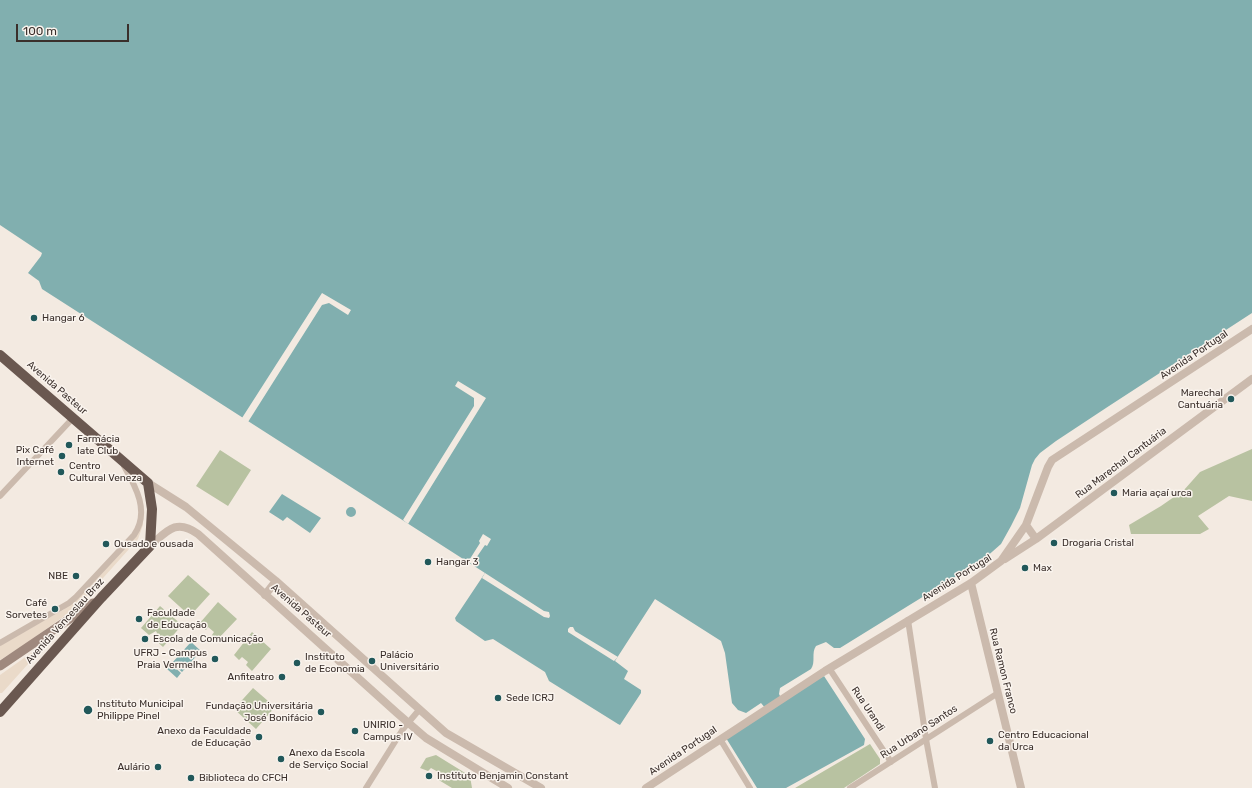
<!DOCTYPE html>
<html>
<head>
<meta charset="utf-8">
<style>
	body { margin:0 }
	#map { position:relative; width:1252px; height:788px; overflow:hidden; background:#f3eae1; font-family:Rubik,sans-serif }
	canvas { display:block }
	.scale { position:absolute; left:16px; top:24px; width:113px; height:18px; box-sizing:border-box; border:2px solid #3a2f2b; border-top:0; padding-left:5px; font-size:12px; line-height:14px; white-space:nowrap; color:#3a2f2b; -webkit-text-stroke:3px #faf4ee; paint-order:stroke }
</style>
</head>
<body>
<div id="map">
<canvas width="1252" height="788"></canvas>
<div class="scale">100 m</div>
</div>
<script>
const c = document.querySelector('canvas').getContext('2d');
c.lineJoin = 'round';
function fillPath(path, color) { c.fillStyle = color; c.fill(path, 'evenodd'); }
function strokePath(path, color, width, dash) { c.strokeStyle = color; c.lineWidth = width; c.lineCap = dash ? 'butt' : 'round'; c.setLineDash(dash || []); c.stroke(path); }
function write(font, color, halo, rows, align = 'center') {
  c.font = font + ' Rubik,sans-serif'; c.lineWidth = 3; c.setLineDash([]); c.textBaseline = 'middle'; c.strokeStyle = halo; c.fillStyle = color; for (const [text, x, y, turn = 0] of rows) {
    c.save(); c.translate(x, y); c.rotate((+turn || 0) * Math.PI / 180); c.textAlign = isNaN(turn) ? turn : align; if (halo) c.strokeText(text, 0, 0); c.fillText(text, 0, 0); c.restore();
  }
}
const green = new Path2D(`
	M1252,449V501L1229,496L1198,516L1209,529L1200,534H1131L1129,525L1161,506L1184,490L1200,472Z
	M220,450L251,470L228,506L196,486Z
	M188,575L210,594L190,616L168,596Z
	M218,602L237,619L217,640L212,635L214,632L208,627L206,630L199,624Z
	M160,606L182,625L163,647L154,639L157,633L156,631L149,635L141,628Z
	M252,632L271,649L252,671L246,665L248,662L242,657L239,660L234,655Z
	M253,688L275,707L256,729L234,709Z
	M870,744L880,759V764L844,788H795Z
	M436,755L470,776L472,788H452L437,779L440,773L431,768L428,771L420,768L426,758Z`);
const plaza = new Path2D(`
	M143,515V525L138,539L78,606L23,646L0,660V645L63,610L71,603L132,535Z
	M34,651L37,652V654L2,693H0V675Z`);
const water = new Path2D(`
	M0,0H1252V313L1109,406L1056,441L1040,453L1035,459L1032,465L1020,508L1011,526L1001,544L984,559L840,648H834L826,642L816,646C811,653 816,662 811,669L780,688L779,694L781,698L824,676L865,739L864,745L786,788H757L726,738L766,709L761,703L746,713L738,710L732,703L725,653L721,641L655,599L615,661L628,671L624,679L641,690V693L622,722L620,725L618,724L549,681L545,672L493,639L485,641L456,621L455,618L485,573L42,289L39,281L28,273L41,256L42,253L0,225Z
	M282,494L321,518L310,533L287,517L283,521L269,512Z
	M346 512a5 5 0 1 1 10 0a5 5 0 1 1-10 0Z
	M191,642L201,651L182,672L172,663Z
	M171,664L181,673L177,678L167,669Z`);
const pier = new Path2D(`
	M322,293L351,310L348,315L329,303L322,305L248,422L242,418Z
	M458,381L486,398L408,524L403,520L474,406V398L455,386Z
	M483,534L491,539L487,546L485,545L472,564L468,562L480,543L479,541Z
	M485,573L544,611L549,612L550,616L549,618L544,617L482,578Z
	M570,627H573L575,631L618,657L614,661L568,632V629Z`);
const minor = new Path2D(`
	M0,496L73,418
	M908,620L926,739L935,788
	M0,643L69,603L76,597L134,535C150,512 136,487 124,466
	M829,668L891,762
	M720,739L750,788
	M366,788L403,729L419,710
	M850,788L998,693`);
const tertiary = new Path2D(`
	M148,483L186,507L276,581L446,733L541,788
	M1026,525L1036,539
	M150,546C167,531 176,518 198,534L397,713L426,738L508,788
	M1005,559L1036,539L1252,379
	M971,583L1021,788
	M265,595L276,581
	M646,788L825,671L971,583L1001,561L1026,525L1048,467L1052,460L1252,329`);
const secondary = new Path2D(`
	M0,666L93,603`);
const trunk = new Path2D(`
	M0,355L148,483L152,509L150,546L101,598L0,712`);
const markers = [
	[34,318,4,"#21585a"],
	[1231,399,4,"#21585a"],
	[69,445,4,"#21585a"],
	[62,456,4,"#21585a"],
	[61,472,4,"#21585a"],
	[1114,493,4,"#21585a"],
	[1054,543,4,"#21585a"],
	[106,544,4,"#21585a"],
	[428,562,4,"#21585a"],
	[1025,568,4,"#21585a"],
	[76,576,4,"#21585a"],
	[55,609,4,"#21585a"],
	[139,619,4,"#21585a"],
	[145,639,4,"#21585a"],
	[215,659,4,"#21585a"],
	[372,661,4,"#21585a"],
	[297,663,4,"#21585a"],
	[282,677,4,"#21585a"],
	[498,698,4,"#21585a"],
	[88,710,5,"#21585a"],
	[321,712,4,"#21585a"],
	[355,731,4,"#21585a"],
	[259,737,4,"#21585a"],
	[990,741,4,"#21585a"],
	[281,759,4,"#21585a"],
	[158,767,4,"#21585a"],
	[429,776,4,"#21585a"],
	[191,778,4,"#21585a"]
];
const poiNames = [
	["Hangar 6",42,318],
	["Marechal",1223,393,"right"],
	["Cantuária",1223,405,"right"],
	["Farmácia",77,439],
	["Iate Club",77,451],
	["Pix Café",54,450,"right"],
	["Internet",54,462,"right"],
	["Centro",69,466],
	["Cultural Veneza",69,478],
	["Maria açaí urca",1122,493],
	["Drogaria Cristal",1062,543],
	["Ousado e ousada",114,544],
	["Hangar 3",436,562],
	["Max",1033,568],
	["NBE",68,576,"right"],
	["Café",47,603,"right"],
	["Sorvetes",47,615,"right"],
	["Faculdade",147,613],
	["de Educação",147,625],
	["Escola de Comunicação",153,639],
	["UFRJ - Campus",207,653,"right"],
	["Praia Vermelha",207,665,"right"],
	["Palácio",380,655],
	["Universitário",380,667],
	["Instituto",305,657],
	["de Economia",305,669],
	["Anfiteatro",274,677,"right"],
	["Sede ICRJ",506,698],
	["Instituto Municipal",97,704],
	["Philippe Pinel",97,716],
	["Fundação Universitária",313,706,"right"],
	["José Bonifácio",313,718,"right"],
	["UNIRIO -",363,725],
	["Campus IV",363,737],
	["Anexo da Faculdade",251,731,"right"],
	["de Educação",251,743,"right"],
	["Centro Educacional",998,735],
	["da Urca",998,747],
	["Anexo da Escola",289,753],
	["de Serviço Social",289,765],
	["Aulário",150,767,"right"],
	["Instituto Benjamin Constant",437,776],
	["Biblioteca do CFCH",199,778]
];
const streetNames = [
	["Avenida Portugal",1194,355,-34],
	["Avenida Pasteur",57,388,41],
	["Rua Marechal Cantuária",1121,463,-37],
	["Avenida Portugal",957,578,-32],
	["Avenida Pasteur",301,611,41],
	["Avenida Venceslau Braz",65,621,-48],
	["Rua Ramon Franco",1003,671,76],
	["Rua Urandi",868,709,56],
	["Rua Urbano Santos",919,732,-33],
	["Avenida Portugal",683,751,-34]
];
fillPath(green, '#b8c2a1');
fillPath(plaza, '#eadac9');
fillPath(water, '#81afaf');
fillPath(pier, '#f3eae1');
strokePath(minor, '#cbbaad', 6);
strokePath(tertiary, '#cbbaad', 8);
strokePath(secondary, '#9f897e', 9);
strokePath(trunk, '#6a5850', 10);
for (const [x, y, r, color] of markers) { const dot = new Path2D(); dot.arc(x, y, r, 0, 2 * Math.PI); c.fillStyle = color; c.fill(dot); strokePath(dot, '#faf4ee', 1.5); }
write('10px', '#3a2f2b', '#faf4ee', poiNames, 'left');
write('10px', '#3a2f2b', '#faf4ee', streetNames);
</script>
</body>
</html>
